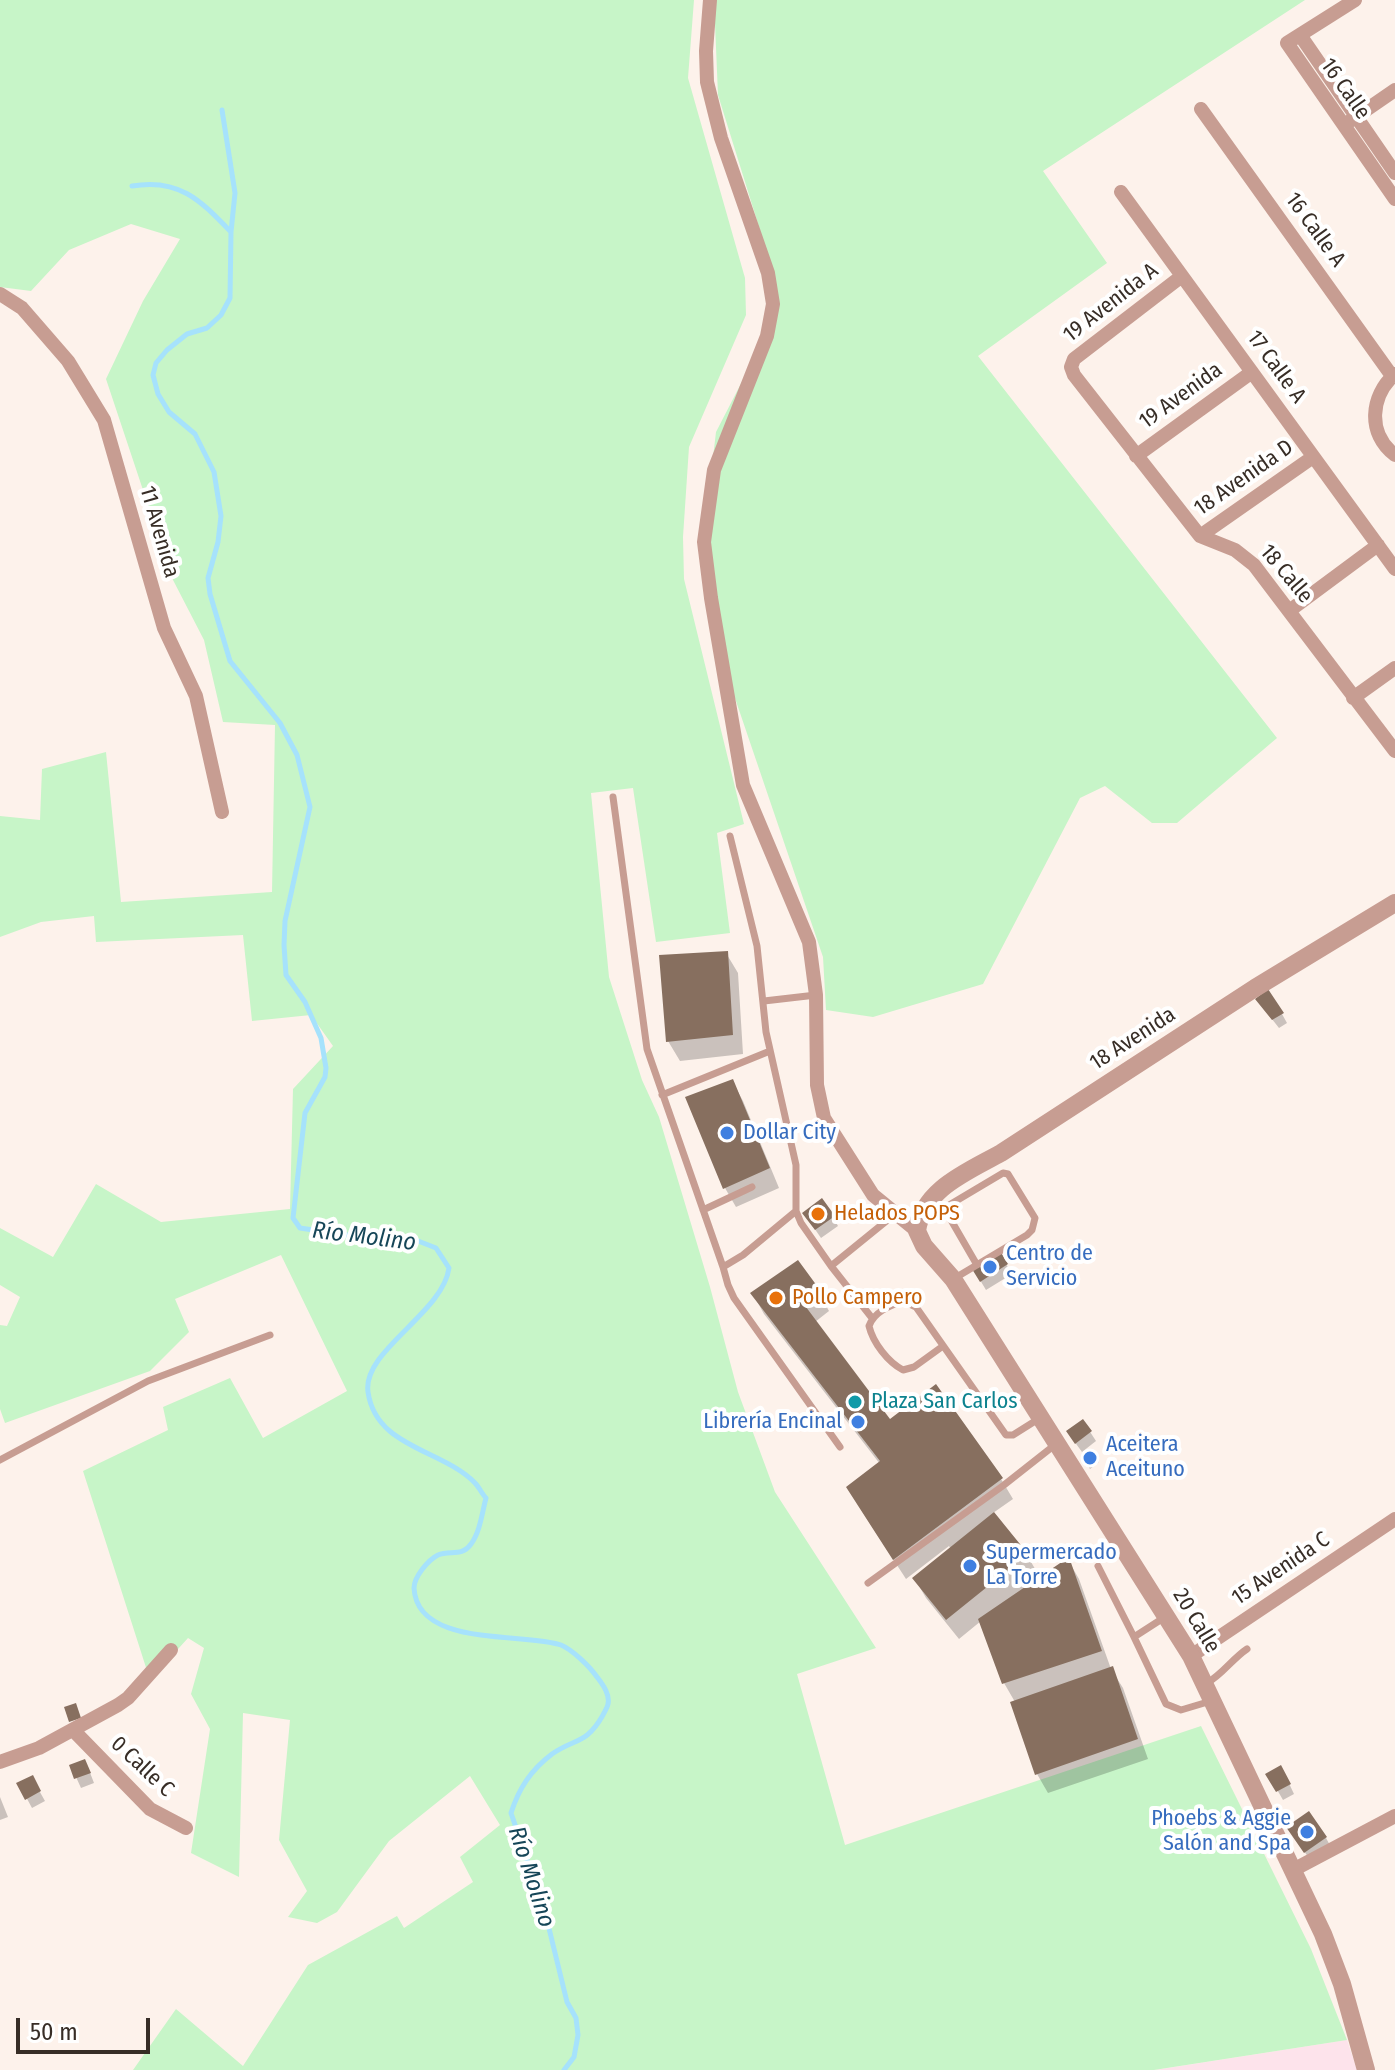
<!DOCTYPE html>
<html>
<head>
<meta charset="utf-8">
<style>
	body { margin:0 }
	#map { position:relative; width:1395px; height:2070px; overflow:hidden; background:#fdf2eb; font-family:"Fira Sans Condensed",sans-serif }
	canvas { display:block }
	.scale { position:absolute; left:16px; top:2018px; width:134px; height:36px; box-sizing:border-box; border:4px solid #372d26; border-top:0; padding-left:10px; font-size:24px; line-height:28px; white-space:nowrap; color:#372d26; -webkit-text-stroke:6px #fff; paint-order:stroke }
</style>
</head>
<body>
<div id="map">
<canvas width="1395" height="2070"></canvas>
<div class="scale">50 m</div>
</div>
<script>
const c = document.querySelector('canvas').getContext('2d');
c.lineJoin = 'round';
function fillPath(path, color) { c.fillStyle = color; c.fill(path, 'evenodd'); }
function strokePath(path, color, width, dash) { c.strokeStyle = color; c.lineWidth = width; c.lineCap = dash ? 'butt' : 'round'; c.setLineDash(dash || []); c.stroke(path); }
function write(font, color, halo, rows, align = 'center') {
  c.font = font + ' "Fira Sans Condensed",sans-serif'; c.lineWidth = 8; c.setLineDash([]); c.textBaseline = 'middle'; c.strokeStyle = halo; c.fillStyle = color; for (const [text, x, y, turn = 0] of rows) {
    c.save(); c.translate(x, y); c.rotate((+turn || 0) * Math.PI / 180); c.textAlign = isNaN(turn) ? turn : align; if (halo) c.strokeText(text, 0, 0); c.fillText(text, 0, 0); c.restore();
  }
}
const industrial = new Path2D(`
	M1347,2040L1357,2070H1155Z`);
const green = new Path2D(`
	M0,0H694L688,78L745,278L746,315L689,447L683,537L684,579L744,824L717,833L730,933L656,942L633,788L591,793L609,977L642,1080L659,1117L710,1287L738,1392L775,1492L876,1648L797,1674L845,1845L1201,1726L1311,1949L1347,2040L1154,2070H133L176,2009L243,2066L308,1965L397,1916L404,1928L473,1882L460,1857L500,1825L470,1776L389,1841L337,1912L317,1923L288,1917L307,1891L279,1840L290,1720L243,1713L239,1877L191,1853L210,1729L191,1694L204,1648L188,1638L150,1680L83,1471L168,1430L163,1407L230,1378L263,1438L347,1391L281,1255L175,1299L189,1332L150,1371L5,1423L0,1409V1325L7,1326L20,1297L0,1285V1228L53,1257L96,1184L161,1222L290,1209L293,1089L333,1046L311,1015L252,1021L243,935L96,942L94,916L41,922L0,937V816L40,820L42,769L106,752L121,902L272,892L275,725L223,722L204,640L173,580L106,379L143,301L180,239L131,224L69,250L31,291L0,287Z
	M714,0H1305L1043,171L1107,263L978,356L1277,738L1177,823H1152L1105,786L1080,798L983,984L873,1017L826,1010L823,957L721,657L704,533L716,432L766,335L773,272L718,95Z`);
const shadow = new Path2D(`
	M726,953L738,973L743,1054L680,1061L668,1041Z
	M1257,1000L1282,1014L1287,1023L1279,1028Z
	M732,1081L743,1101L779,1188L736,1207L725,1188Z
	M833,1217L838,1226L821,1238L810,1222Z
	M1000,1254L1012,1274L986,1290L974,1270Z
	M818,1291L829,1311L815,1322L889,1422L1001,1479L1013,1499L993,1513L1027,1555L1038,1574L1023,1586L1025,1589L1068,1560L1079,1579L1111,1669L1123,1688L1148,1759L1048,1793L1037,1774L1015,1702L1004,1683L981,1621L959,1639L926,1598L915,1579L951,1549L949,1546L906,1579L860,1508L880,1464L764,1314L753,1294Z
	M1083,1421L1096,1441L1082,1452L1074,1441Z
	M1093,1452L1099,1462L1090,1469L1083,1458Z
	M71,1766L89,1770L94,1783L81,1788Z
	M1268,1774L1286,1777L1294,1794L1283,1800Z
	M32,1778L45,1801L32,1808L19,1784Z
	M0,1797L8,1817L0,1820Z
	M1294,1837L1326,1838L1331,1847L1311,1861Z`);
const stream = new Path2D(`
	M222,110L235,193L231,232L230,298L221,315L207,328L187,334L167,350L156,363L153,375L158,394L169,412L195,434L214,472L221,516L218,542L208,578L210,594L230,661L280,723L297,755L310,807L285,921L284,945L286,975L305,1002L321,1038L326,1068L325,1077L305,1113L293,1218L300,1228L380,1240L413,1239L436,1248L449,1268C443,1313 362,1351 368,1392C376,1448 442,1449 475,1483C479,1487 482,1494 486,1498C482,1513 480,1532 471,1544C462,1557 450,1550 438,1555C428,1560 414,1577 414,1588C417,1648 524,1632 561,1645C573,1650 590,1667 597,1677C603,1685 610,1694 608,1704C608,1706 604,1713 603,1715C586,1745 575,1738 552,1754C531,1770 519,1788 511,1813L545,1912L567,2002L576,2018L578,2035L574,2057L564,2070
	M132,186C179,178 200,200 230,231`);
const building = new Path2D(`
	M728,951L733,1035L666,1042L659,955Z
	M1268,989L1284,1013L1272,1020L1255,999Z
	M733,1079L770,1168L723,1189L685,1097Z
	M822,1198L835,1216L815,1230L802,1213Z
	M1000,1251L1008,1264L980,1282L972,1269Z
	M798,1260L820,1290L803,1303L890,1419L936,1384L1003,1478L893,1560L846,1487L880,1461L750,1293Z
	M1083,1419L1092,1431L1075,1444L1066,1431Z
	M994,1512L1028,1554L946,1620L912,1578Z
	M1069,1557L1102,1651L1002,1684L978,1619Z
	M1113,1666L1138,1739L1035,1775L1010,1702Z
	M76,1703L81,1718L69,1722L64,1707Z
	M85,1759L91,1773L74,1779L69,1765Z
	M1281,1765L1291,1784L1276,1792L1265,1774Z
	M33,1775L41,1791L25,1800L16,1783Z
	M1309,1811L1327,1837L1304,1853L1286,1827Z`);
const service = new Path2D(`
	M613,797L647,1049L723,1267
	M730,836L757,946L766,1032L796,1165V1211L801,1223L831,1266L895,1214
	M764,1001L816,995
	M662,1095L770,1051
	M944,1208L977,1265
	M703,1210L752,1187
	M796,1211L743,1255L723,1267L728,1285L734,1298L840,1447
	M924,1220L1003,1173L1008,1174L1035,1218L1032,1230L1027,1235L955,1278
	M831,1266L872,1318
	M943,1346L914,1367L903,1370C888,1362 873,1343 869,1326C874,1312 889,1306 903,1301L916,1307L1006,1435H1013L1040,1418
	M0,1460L148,1381L270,1335
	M1098,1566L1134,1637L1165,1617
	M868,1583L1004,1485L1056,1444
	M1134,1637L1166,1704L1181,1710L1211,1701
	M1207,1683C1223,1674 1232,1659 1247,1649`);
const minor = new Path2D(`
	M710,0L706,51L707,82L721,138L768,273L773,304L767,336L714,470L704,542L711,598L743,785L809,942L816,995L817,1085L824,1118L873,1195L917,1231
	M1355,0L1287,43L1395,199
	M1300,35L1395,173
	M1201,109L1392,376
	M1350,121L1395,90
	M1121,192L1395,569
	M1182,276L1074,359L1071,367L1074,375L1200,536L1235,550L1254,565L1395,751
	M0,294L22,308L68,361L104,420L164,628L196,696L222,812
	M1395,374C1370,396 1367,434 1395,455
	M1136,456L1252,372
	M1200,536L1313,457
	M1289,611L1378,545
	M1353,698L1395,668
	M1191,1656L1395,1519
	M74,1731L150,1809L186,1828
	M0,1762L39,1748L118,1705L128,1698L171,1650
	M1293,1870L1395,1816`);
const tertiary = new Path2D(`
	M1366,2070L1342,1984L1323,1934L1191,1656L953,1279L924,1246L917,1231C923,1189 967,1172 1001,1153L1255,988L1395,903`);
const markers = [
	[727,1133,8,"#3f7fe0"],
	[818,1214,8,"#e8710a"],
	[990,1267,8,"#3f7fe0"],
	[776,1298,8,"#e8710a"],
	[855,1402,8,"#0f9aa8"],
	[858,1422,8,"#3f7fe0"],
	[1090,1458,8,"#3f7fe0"],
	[970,1566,8,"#3f7fe0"],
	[1307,1832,8,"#3f7fe0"]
];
const streetNames = [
	["16 Calle",1345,89,55],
	["16 Calle A",1315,230,54],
	["19 Avenida A",1111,303,-38],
	["17 Calle A",1276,367,54],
	["19 Avenida",1181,396,-36],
	["18 Avenida D",1244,478,-35],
	["11 Avenida",159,532,74],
	["18 Calle",1286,574,50],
	["18 Avenida",1133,1039,-33],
	["15 Avenida C",1281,1569,-34],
	["20 Calle",1196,1621,59],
	["0 Calle C",142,1767,43]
];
const shopNames = [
	["Dollar City",743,1133],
	["Centro de",1006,1254],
	["Servicio",1006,1279],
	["Librería Encinal",842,1422,"right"],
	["Aceitera",1106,1445],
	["Aceituno",1106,1470],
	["Supermercado",986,1553],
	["La Torre",986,1578],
	["Phoebs & Aggie",1291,1819,"right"],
	["Salón and Spa",1291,1844,"right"]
];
const foodNames = [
	["Helados POPS",834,1214],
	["Pollo Campero",792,1298]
];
const cultureNames = [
	["Plaza San Carlos",871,1402]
];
const waterNames = [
	["Río Molino",364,1237,7],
	["Río Molino",531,1877,72]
];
fillPath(industrial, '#fde3eb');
fillPath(green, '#c7f5c8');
fillPath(shadow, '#0003');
strokePath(stream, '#a6e2fc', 5);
fillPath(building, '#876f5f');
strokePath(service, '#c79d92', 7);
strokePath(minor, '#c79d92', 14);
strokePath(tertiary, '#c79d92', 18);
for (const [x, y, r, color] of markers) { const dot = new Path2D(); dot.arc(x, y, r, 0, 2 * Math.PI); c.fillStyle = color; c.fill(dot); strokePath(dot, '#fff', 3); }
write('22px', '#372d26', '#fff', streetNames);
write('22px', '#366cbe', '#fff', shopNames, 'left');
write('22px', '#c56008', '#fff', foodNames, 'left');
write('22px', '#0d838f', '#fff', cultureNames, 'left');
write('italic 24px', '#164658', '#fff', waterNames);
</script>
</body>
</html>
